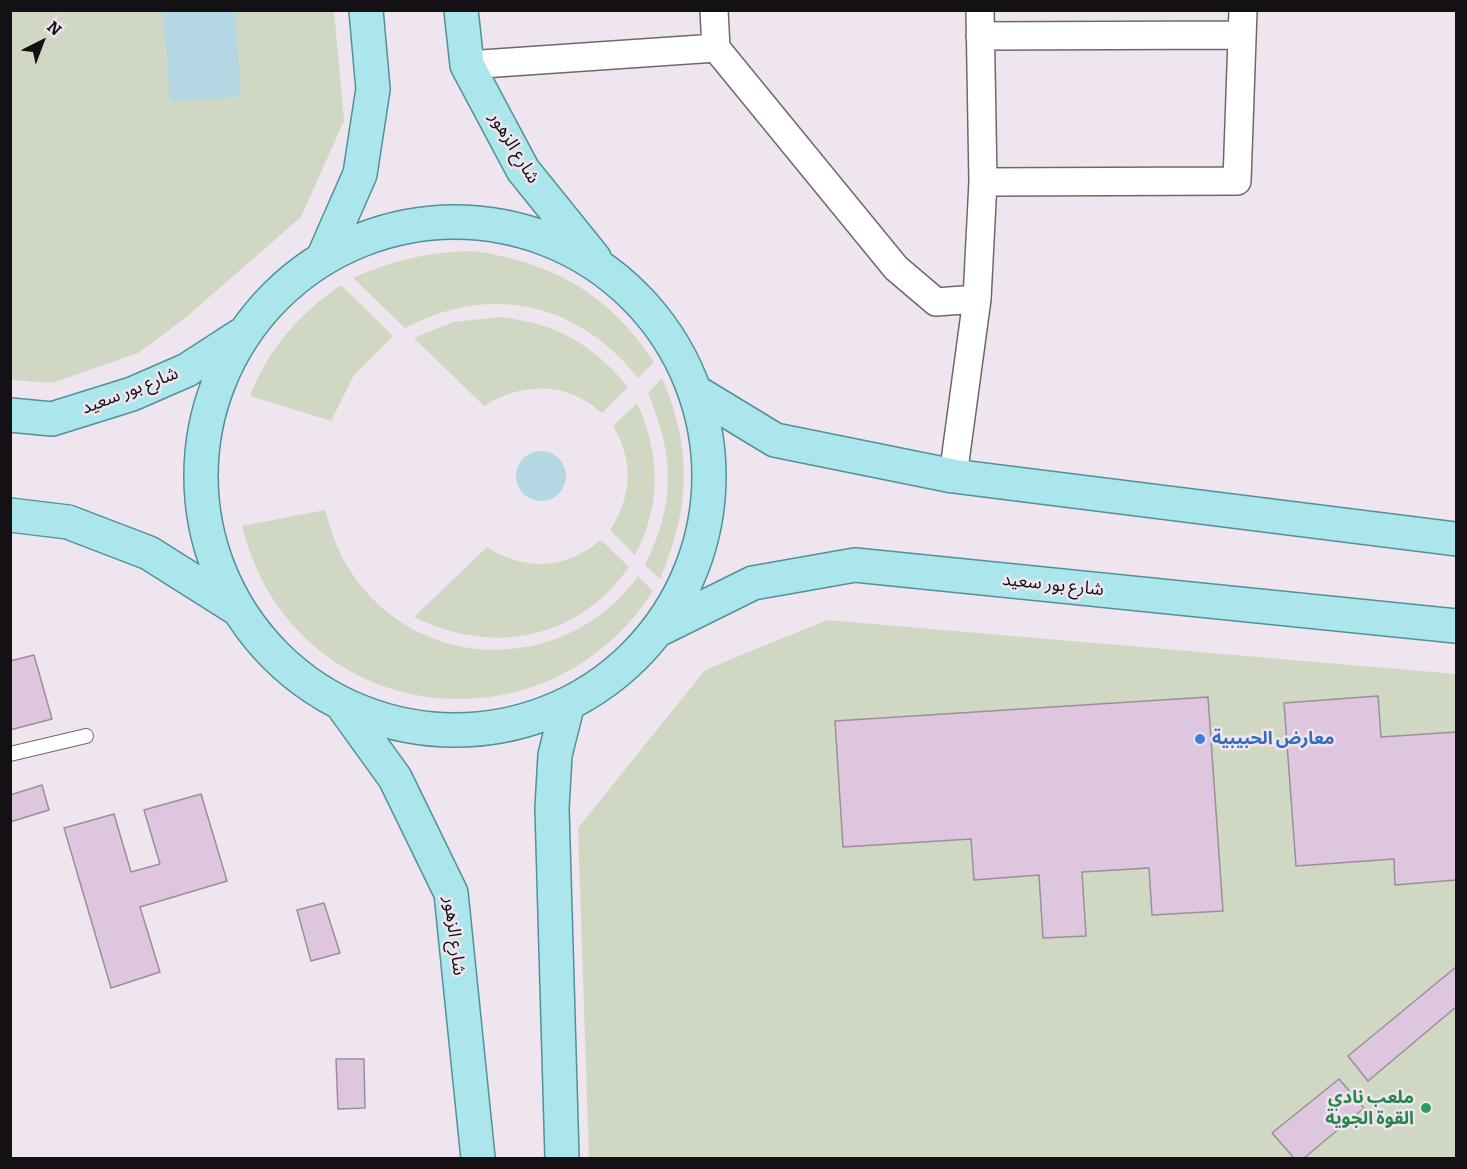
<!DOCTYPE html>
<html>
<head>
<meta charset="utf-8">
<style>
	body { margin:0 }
	#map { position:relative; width:1467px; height:1169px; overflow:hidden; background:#efe5ef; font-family:Bitter,serif }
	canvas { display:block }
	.frame { position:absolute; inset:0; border:12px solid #141114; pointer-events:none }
	.north { position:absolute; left:12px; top:12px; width:60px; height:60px; -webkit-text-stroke:4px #efe5ef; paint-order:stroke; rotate:42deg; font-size:16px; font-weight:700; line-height:24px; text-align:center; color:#141114 }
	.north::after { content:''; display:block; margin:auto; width:21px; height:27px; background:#141114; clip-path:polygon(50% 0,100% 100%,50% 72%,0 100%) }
</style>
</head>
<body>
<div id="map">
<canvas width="1467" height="1169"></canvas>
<div class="frame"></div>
<div class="north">N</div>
</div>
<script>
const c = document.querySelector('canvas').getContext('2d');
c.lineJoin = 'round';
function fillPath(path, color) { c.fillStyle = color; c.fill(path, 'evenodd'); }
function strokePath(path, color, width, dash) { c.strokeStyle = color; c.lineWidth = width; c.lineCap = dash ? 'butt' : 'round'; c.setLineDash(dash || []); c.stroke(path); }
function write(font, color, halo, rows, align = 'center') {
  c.font = font + ' Bitter,"Noto Sans Arabic",serif'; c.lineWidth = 5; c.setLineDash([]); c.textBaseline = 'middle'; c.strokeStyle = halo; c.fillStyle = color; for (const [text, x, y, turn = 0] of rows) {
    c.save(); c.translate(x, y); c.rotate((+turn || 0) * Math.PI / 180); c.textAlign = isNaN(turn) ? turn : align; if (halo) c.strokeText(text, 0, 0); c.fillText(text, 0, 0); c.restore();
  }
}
const green = new Path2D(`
	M10,11H334L344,121L301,217L184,319L138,353L52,383L11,380Z
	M473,251C553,262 609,294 654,362L638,378C578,302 490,283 405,328L353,278C393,260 429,252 473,251Z
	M341,285L393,336L354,375L331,421L250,396C268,349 300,313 341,285Z
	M499,317C556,323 591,343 628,387L602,413C567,381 522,382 484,406L414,338L454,322Z
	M662,378C693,450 690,508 660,579L645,565C676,503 674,455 648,393Z
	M637,403C660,454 662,505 635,555L610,530C632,497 634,461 613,426Z
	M325,510C331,530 337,551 349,569C416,675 566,676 638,576L653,591C544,760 291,725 242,526Z
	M601,540L629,567C578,640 492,656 414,617L487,547C526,572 566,569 601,540Z
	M827,620L1456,674V1158H589L578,828L705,670Z`);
const water = new Path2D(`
	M163,11H235L241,97L170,102Z
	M516 476a25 25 0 1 1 50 0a25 25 0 1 1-50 0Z`);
const building = new Path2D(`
	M34,655L52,719L10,730V661Z
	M1378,696L1381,737L1456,732V880L1395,885L1394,859L1296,866L1284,703Z
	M1208,697L1223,911L1152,915L1149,868L1082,872L1086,936L1043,938L1039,875L974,880L971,839L843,847L835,721Z
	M42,785L49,810L10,822V795Z
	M201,794L227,881L140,907L160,972L111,988L64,828L114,814L131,872L160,864L144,810Z
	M324,903L340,953L311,961L297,910Z
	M1456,967V1007L1368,1081L1348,1056Z
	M336,1059H364L365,1108L338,1109Z
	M1339,1079L1364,1108L1304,1158H1294L1272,1133Z`);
const lane = new Path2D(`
	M10,754L86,736`);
const street = new Path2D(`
	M714,10L716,48L896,268L936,302L977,299
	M980,36L1242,35
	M467,65L716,48
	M983,182L1237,181L1243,10
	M953,476L977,299L983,182L980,10`);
const primary = new Path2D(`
	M461,10L467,65L523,170L594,258
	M201 476a254 254 0 1 1 508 0a254 254 0 1 1-508 0Z
	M324,256L360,174L373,89L366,10
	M696,392L775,440L953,476L1456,539
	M10,415L52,419L132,394L187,370L241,335
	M10,515L68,522L149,553L236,608
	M660,629L753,583L855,565L1456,626
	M343,706L395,778L451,893L478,1158
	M562,1158L552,808L555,755L567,707`);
const markers = [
	[1200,739,6,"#3f7fe0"],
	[1426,1108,6,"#2e9e5b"]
];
const streetNames = [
	["شارع الزهور",514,148,59],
	["شارع بور سعيد",130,391,-21],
	["شارع بور سعيد",1053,585,6],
	["شارع الزهور",454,936,83]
];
const shopNames = [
	["معارض الحبيبية",1212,739]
];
const leisureNames = [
	["ملعب نادي",1414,1098],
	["القوة الجوية",1414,1119]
];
fillPath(green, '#d0d8c3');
fillPath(water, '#b4d8e3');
fillPath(building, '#ddc6de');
strokePath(building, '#989098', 1.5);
strokePath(lane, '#6f6770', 16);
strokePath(street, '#6f6770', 30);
strokePath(primary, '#529098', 36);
strokePath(lane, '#fff', 14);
strokePath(street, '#fff', 27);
strokePath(primary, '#abe6ec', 33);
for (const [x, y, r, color] of markers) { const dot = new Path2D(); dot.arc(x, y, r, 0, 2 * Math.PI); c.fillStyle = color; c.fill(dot); strokePath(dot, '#efe5ef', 2); }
write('18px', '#141114', '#efe5ef', streetNames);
write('bold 18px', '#366cbe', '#efe5ef', shopNames, 'left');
write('bold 18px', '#27864d', '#efe5ef', leisureNames, 'right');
</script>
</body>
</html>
